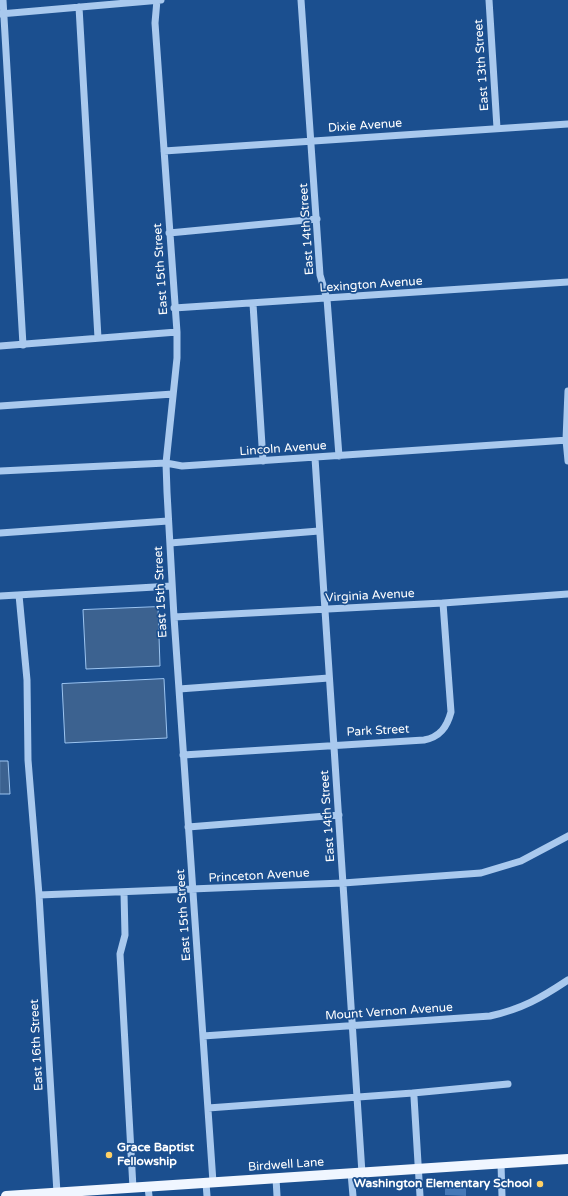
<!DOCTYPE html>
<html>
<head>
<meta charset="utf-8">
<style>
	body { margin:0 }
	canvas { display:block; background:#1b4f8f }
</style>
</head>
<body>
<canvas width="568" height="1196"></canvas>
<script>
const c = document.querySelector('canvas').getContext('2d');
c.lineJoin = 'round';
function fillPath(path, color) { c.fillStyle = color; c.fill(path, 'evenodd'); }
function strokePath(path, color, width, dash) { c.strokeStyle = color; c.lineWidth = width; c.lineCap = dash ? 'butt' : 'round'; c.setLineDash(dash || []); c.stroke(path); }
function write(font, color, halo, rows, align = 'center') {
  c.font = font + ' "Varela Round",sans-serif'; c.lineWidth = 3.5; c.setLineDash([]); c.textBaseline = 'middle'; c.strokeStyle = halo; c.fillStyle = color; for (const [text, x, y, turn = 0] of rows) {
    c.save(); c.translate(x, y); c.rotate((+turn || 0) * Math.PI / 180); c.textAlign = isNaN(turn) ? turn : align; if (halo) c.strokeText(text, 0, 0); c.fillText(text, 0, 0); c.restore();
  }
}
const water = new Path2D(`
	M158,607L160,666L86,669L83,610Z
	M164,679L167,738L65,743L62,684Z
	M0,761H8L10,794H0Z`);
const building = new Path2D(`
	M456,1183V1187H466V1196L445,1195V1184Z`);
const minor = new Path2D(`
	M3,0L23,345
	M157,0L155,23L177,332V358L166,463L167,492L174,617L213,1182
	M301,0L320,275L327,299L339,456
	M489,0L497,128
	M79,7L98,338
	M0,14L161,0
	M164,151L568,124
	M169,233L317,219
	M253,304L263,461
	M174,308L568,282
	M0,346L177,332
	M568,391L566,440L568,461
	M0,406L173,394
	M315,458L362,1173
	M0,471L166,463L182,466L568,440
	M0,533L168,521
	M170,543L319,531
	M19,595L27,680L28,760L39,895L57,1193
	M0,596L172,586
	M174,617L443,603L568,594
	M179,689L329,678
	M183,755L424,740C440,737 447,727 451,712L443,603
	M188,827L339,815
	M124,893L125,935L120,954L133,1188
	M39,895L343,883L481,873L521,861L568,836
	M203,1036L490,1016C522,1009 541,998 568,980
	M413,1093L508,1084
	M208,1108L413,1093L414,1097L420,1196
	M501,1164L502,1196
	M351,1173L353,1196
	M276,1178L277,1196
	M206,1183L207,1196
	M148,1187L149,1196`);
const major = new Path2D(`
	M6,1196L568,1159`);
const markers = [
	[109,1155,4,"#ffd166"],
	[540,1184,4,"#ffd166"]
];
const streetNames = [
	["East 13th Street",482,65,-94],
	["Dixie Avenue",365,126,-4],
	["East 14th Street",307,229,-94],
	["East 15th Street",161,269,-94],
	["Lexington Avenue",371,285,-4],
	["Lincoln Avenue",283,449,-4],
	["East 15th Street",161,592,-93],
	["Virginia Avenue",370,596,-3],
	["Park Street",378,731,-3],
	["East 14th Street",328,816,-94],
	["Princeton Avenue",259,876,-3],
	["East 15th Street",184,915,-94],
	["Mount Vernon Avenue",389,1012,-4],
	["East 16th Street",37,1045,-93],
	["Birdwell Lane",286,1165,-4]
];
const poiNames = [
	["Grace Baptist",117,1148],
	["Fellowship",117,1162],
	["Washington Elementary School",532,1184,"right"]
];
fillPath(water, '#3c6290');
strokePath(water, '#9cc4f0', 1);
fillPath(building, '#4478b7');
strokePath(minor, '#a9c9ee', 7);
strokePath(major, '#f0f6ff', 10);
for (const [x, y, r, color] of markers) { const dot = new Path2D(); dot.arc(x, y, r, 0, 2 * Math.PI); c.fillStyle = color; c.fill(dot); strokePath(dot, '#1b4f8f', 1.5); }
write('12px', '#fff', '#1b4f8f', streetNames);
write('bold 12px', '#fff', '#1b4f8f', poiNames, 'left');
</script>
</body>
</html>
